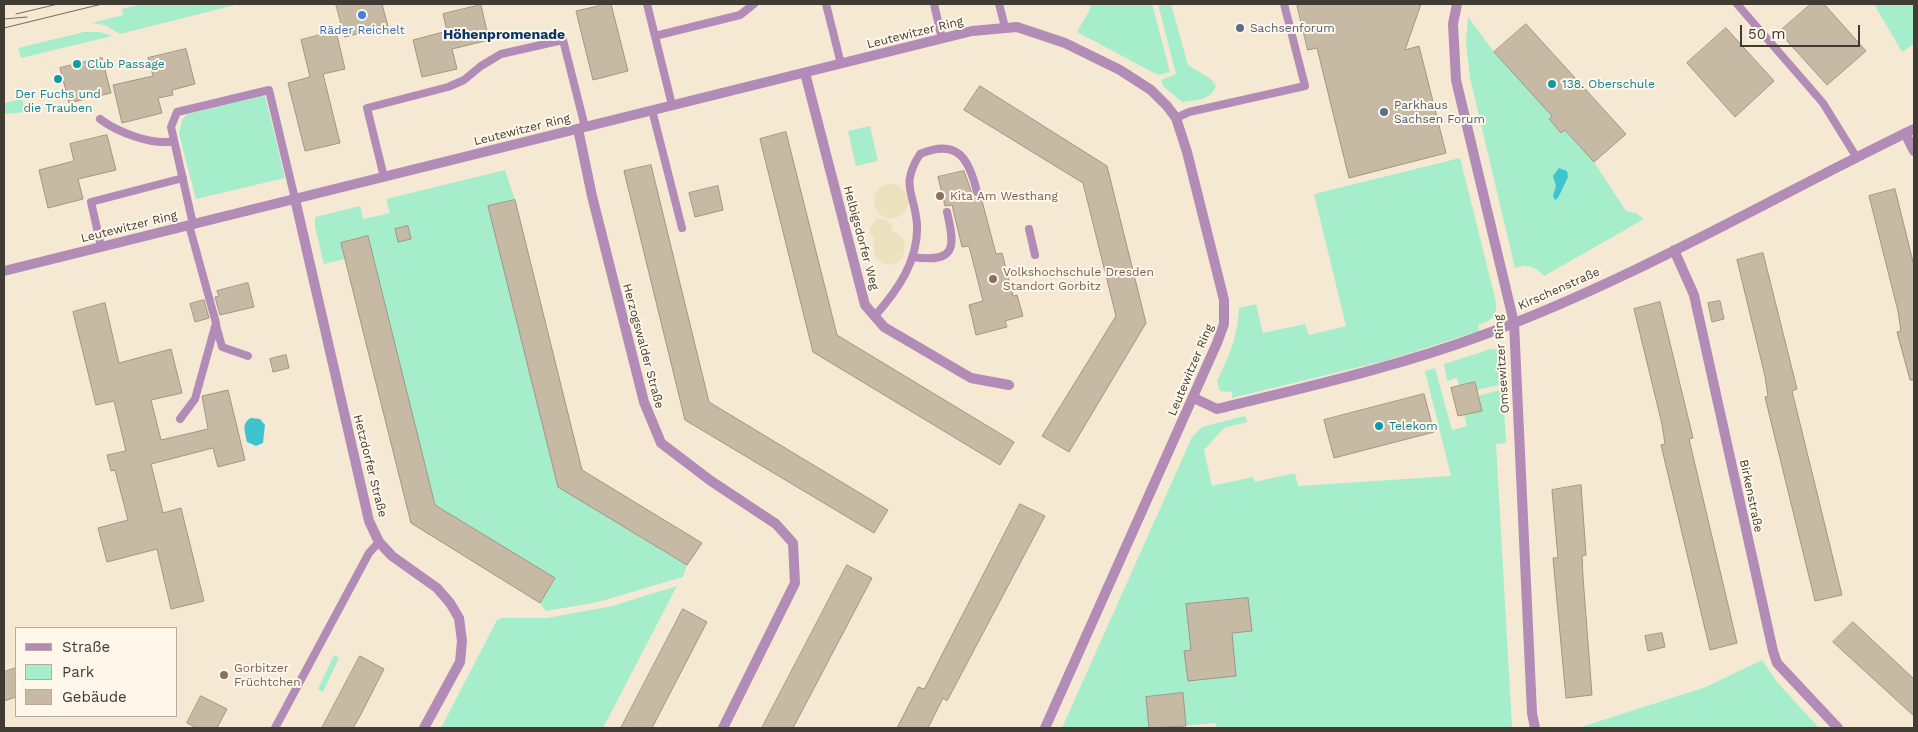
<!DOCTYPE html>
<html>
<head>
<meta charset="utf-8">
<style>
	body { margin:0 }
	#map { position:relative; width:1918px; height:732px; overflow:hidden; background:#f5e9d3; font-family:"Work Sans",sans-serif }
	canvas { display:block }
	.frame { position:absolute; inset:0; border:5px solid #413c33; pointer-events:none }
	.legend { position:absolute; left:15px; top:627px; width:162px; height:90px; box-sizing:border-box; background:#fef7ea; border:1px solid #b2aca1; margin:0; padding:6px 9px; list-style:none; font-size:15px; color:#413c33 }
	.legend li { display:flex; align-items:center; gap:10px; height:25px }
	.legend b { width:25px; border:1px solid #b2aca1 }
	.scale { position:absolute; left:1740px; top:25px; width:120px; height:22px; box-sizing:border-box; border:2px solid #413c33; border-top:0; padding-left:6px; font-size:15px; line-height:18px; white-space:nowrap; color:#413c33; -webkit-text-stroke:4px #fef7ea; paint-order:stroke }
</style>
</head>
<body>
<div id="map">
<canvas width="1918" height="732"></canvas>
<div class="frame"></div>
<ul class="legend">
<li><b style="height:6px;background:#b28bb7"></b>Straße</li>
<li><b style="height:14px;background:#a6edcb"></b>Park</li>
<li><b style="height:14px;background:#c6baa5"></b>Gebäude</li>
</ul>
<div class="scale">50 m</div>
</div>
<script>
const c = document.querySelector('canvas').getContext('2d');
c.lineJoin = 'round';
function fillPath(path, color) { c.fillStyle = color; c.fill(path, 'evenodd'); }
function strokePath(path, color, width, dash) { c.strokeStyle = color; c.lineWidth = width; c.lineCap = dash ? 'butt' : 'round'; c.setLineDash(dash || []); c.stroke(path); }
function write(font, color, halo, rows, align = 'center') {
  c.font = font + ' "Work Sans",sans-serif'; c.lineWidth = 4; c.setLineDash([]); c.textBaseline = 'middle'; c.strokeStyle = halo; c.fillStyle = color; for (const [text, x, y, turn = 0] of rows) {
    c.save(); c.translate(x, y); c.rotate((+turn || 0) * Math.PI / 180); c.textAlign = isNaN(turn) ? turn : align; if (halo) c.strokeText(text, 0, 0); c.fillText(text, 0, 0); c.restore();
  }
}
const green = new Path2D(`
	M142,4H239L120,34L105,25L91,23L123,15L122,9Z
	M1089,4H1152L1170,72L1158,75L1077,32L1090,9Z
	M1158,4H1171L1188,65L1211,79L1216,86C1210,101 1196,100 1182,102L1164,87L1161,80L1176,74Z
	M1874,4H1914V44L1902,52Z
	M1468,17L1494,52L1552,116L1549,120L1561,133L1565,130L1594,162L1626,211L1636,213L1644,219L1544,276C1534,266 1528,264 1515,268L1470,78L1466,43Z
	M84,32H101L112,36L21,58L18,48Z
	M265,95L285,178L196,199L179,134L182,120L187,114Z
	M22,99L26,112L4,114V103Z
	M870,126L878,161L856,166L848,131Z
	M1460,158L1496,302C1498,317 1490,321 1478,325L1479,331L1388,360L1232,398V392L1220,391L1217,381C1229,357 1238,335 1239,308L1256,304L1263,333L1305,324L1309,335L1346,326L1314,194Z
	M505,170L515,200L489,206L558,486L687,565L683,577L598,602L546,611L540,603L554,578L435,505L368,237L342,243L345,259L324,264L315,227V217L360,206L363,219L390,213L386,199Z
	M1491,349H1497L1501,355L1503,384L1477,390L1475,382L1459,386L1457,378L1447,381L1444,364Z
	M1435,368L1452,430L1467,426L1464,415L1482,411L1478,396L1503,389L1506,443L1496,444L1512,727L1528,728H1217L1216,723L1162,728H1062L1192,437L1202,427L1245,416L1247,422L1224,428L1204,450L1212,486L1253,477L1255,482L1295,473L1298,486L1451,476L1425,371Z
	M677,586L603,728H441L497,620L502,618H547L612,606Z
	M334,655L339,658L323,692L318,689Z
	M1762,660L1777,682L1819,728H1578L1706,687Z`);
const sand = new Path2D(`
	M874 201a17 17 0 1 1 34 0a17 17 0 1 1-34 0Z
	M876,219L887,220L891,225L892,231L898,234L905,242L903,257C888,274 868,259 875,239L871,235L870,228Z`);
const water = new Path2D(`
	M1559,168L1567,171L1568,177L1558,198L1555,200L1553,196L1556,186L1553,176Z
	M251,418L260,419L265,425L263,443L256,446L247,442C245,432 241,423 251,418Z`);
const building = new Path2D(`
	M336,4H382L388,26L345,37Z
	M598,4H611L628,71L593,80L576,11L598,6Z
	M1297,4H1421L1405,50L1419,46L1446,153L1349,178L1317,48L1308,50Z
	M1811,4H1824L1866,51L1827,85L1779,32Z
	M481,5L489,40L452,49L457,69L422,77L413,40L447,31L443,14Z
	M1526,24L1626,134L1594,162L1565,130L1561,133L1549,119L1552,116L1494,52Z
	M1726,28L1774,81L1735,117L1687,63Z
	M336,31L345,69L323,74L340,143L305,151L288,83L310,77L301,40Z
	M186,49L195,84L172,90L173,95L158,98L162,113L122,123L113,85L153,76L148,58Z
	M102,58L111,93L69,103L60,68Z
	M980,86L1107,166L1146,323L1069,452L1042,436L1116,316L1083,183L964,110Z
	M786,132L837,335L1014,442L1000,465L813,352L760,139Z
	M107,135L116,170L78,179L83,199L48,208L39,170L74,161L70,144Z
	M651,165L709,402L888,510L874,533L685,420L624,171Z
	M964,171L974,199L981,197L996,254L1002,253L1013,296L1017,295L1023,316L1005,321L1007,327L976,335L969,305L983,301L969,246L962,247L952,205L945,206L938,177Z
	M718,186L723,210L695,217L689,193Z
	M1895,189L1914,266V380H1910L1897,332L1901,331L1898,311L1869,196Z
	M515,200L582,470L702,543L687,565L558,487L488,206Z
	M408,226L411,239L398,242L395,229Z
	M368,236L435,505L555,578L540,603L411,523L341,243Z
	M1763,253L1797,389L1792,391L1842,595L1815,601L1765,397L1768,396L1765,376L1737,260Z
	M248,283L254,307L220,315L215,297L219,296L217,291Z
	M204,300L209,318L195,322L190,304Z
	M1720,301L1724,319L1712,322L1708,303Z
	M1660,302L1693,438L1689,439L1737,643L1710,650L1661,445L1665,444L1662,424L1634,309Z
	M105,303L119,363L171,349L182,393L151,400L161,440L208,429L202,396L228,390L245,460L218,467L213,448L151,464L163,513L181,508L204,601L171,609L157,549L107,562L98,528L128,520L115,470L111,471L107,455L126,451L114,401L96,405L73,312Z
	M286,355L289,368L273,372L270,359Z
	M1475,382L1482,411L1458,416L1451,388Z
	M1424,394L1434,432L1334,458L1324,420Z
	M1581,485L1586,555L1582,556L1583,577L1592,695L1566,698L1553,558H1558L1552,490Z
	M1020,504L1045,516L947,701L943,698L928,728H897L918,687L924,689Z
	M847,565L872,578L793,728H762Z
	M1248,598L1252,631L1232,633L1236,676L1188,681L1184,651L1191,650L1186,604Z
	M683,609L707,622L667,699L652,728H621Z
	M1853,622L1914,679V716L1833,642Z
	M1662,633L1665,647L1648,651L1645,636Z
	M360,656L384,669L360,716L353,728H322Z
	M16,668V697L4,701V672Z
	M1183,693L1186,726L1149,728L1146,697Z
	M201,696L227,709L217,728H197L187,723Z`);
const service = new Path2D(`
	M647,4L672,105
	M826,4L841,64
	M934,4L942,39
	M999,4L1005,27
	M1737,4L1823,103L1857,158
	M655,36L740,15L754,4
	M652,110L682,228
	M1176,118L1189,112L1305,86L1284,4
	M100,119C117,132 153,146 174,141
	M384,177L367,108L448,87L464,80L481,66L501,54L563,40L585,127
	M193,224L171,127L177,112L269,90L295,199
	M1029,229L1035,255
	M101,246L91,202L183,178
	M912,257C955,263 956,249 947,212
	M874,317C897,291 919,261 917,224C914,191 900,186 920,154C958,138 969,159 977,192
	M216,325L222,347L248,356
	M180,419L195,399L216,323L189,225
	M275,728L369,553L379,542`);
const minor = new Path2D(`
	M1457,4L1453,24L1456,80L1514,323L1532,713L1535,728
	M805,73L865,305L884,327L971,378L1009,385
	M578,129L592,196L644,402L661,443L711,481L776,524L793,543L795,583L723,728
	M1905,133L1914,151
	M295,199L369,521L379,542L392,556L437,588L450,603L459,618L462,641L460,662L424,728
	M1674,250L1694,295L1773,651L1777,663L1838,728
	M4,271L972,31L1017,27L1065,43L1120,70L1151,90L1167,106L1176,118L1187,152L1224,300V324L1217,343L1045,728
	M1194,398L1217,409C1306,387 1397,367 1483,335C1633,280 1771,198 1914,129`);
const tram = new Path2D(`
	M16,14L58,4
	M4,19L27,17
	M4,28L102,4`);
const markers = [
	[362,15,5,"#3f7fe0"],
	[1240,28,5,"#5c6f8a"],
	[77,64,5,"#0f9aa8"],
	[58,79,5,"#0f9aa8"],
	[1552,84,5,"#0f9aa8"],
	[1384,112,5,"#5c6f8a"],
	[940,196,5,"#8d6e63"],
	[993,279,5,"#8d6e63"],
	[1379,426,5,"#0f9aa8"],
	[224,675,5,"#8d6e63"]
];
const serviceNames = [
	["Sachsenforum",1250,28],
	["Parkhaus",1394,105],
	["Sachsen Forum",1394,119]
];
const shopNames = [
	["Räder Reichelt",362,30]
];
const streetNames = [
	["Leutewitzer Ring",915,33,-14],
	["Leutewitzer Ring",522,130,-14],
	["Leutewitzer Ring",129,227,-14],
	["Helbigsdorfer Weg",861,238,75],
	["Kirschenstraße",1559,289,-24],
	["Herzogswalder Straße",643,346,75],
	["Omsewitzer Ring",1502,364,-94],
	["Leutewitzer Ring",1191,370,-67],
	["Hetzdorfer Straße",370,466,76],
	["Birkenstraße",1751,496,78]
];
const cultureNames = [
	["Club Passage",87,64],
	["138. Oberschule",1562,84],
	["Der Fuchs und",58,94,"center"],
	["die Trauben",58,108,"center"],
	["Telekom",1389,426]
];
const educationNames = [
	["Kita Am Westhang",950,196],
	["Volkshochschule Dresden",1003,272],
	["Standort Gorbitz",1003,286],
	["Gorbitzer",234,668],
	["Früchtchen",234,682]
];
const neighbourhoodNames = [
	["Höhenpromenade",504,35]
];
fillPath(green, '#a6edcb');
fillPath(sand, '#ebe1bc');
fillPath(water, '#3dc4cf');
fillPath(building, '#c6baa5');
strokePath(building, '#a19682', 1);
strokePath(service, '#b28bb7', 8);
strokePath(minor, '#b28bb7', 10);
strokePath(tram, '#70695d', 1);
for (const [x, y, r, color] of markers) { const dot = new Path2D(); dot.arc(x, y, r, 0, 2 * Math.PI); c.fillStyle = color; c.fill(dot); strokePath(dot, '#fef7ea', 2); }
write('12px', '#4e5e75', '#fef7ea', serviceNames, 'left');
write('12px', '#366cbe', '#fef7ea', shopNames);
write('12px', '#413c33', '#fef7ea', streetNames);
write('12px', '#0d838f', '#fef7ea', cultureNames, 'left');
write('12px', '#785e54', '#fef7ea', educationNames, 'left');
write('bold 14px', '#0a3668', '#fef7ea', neighbourhoodNames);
</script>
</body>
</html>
